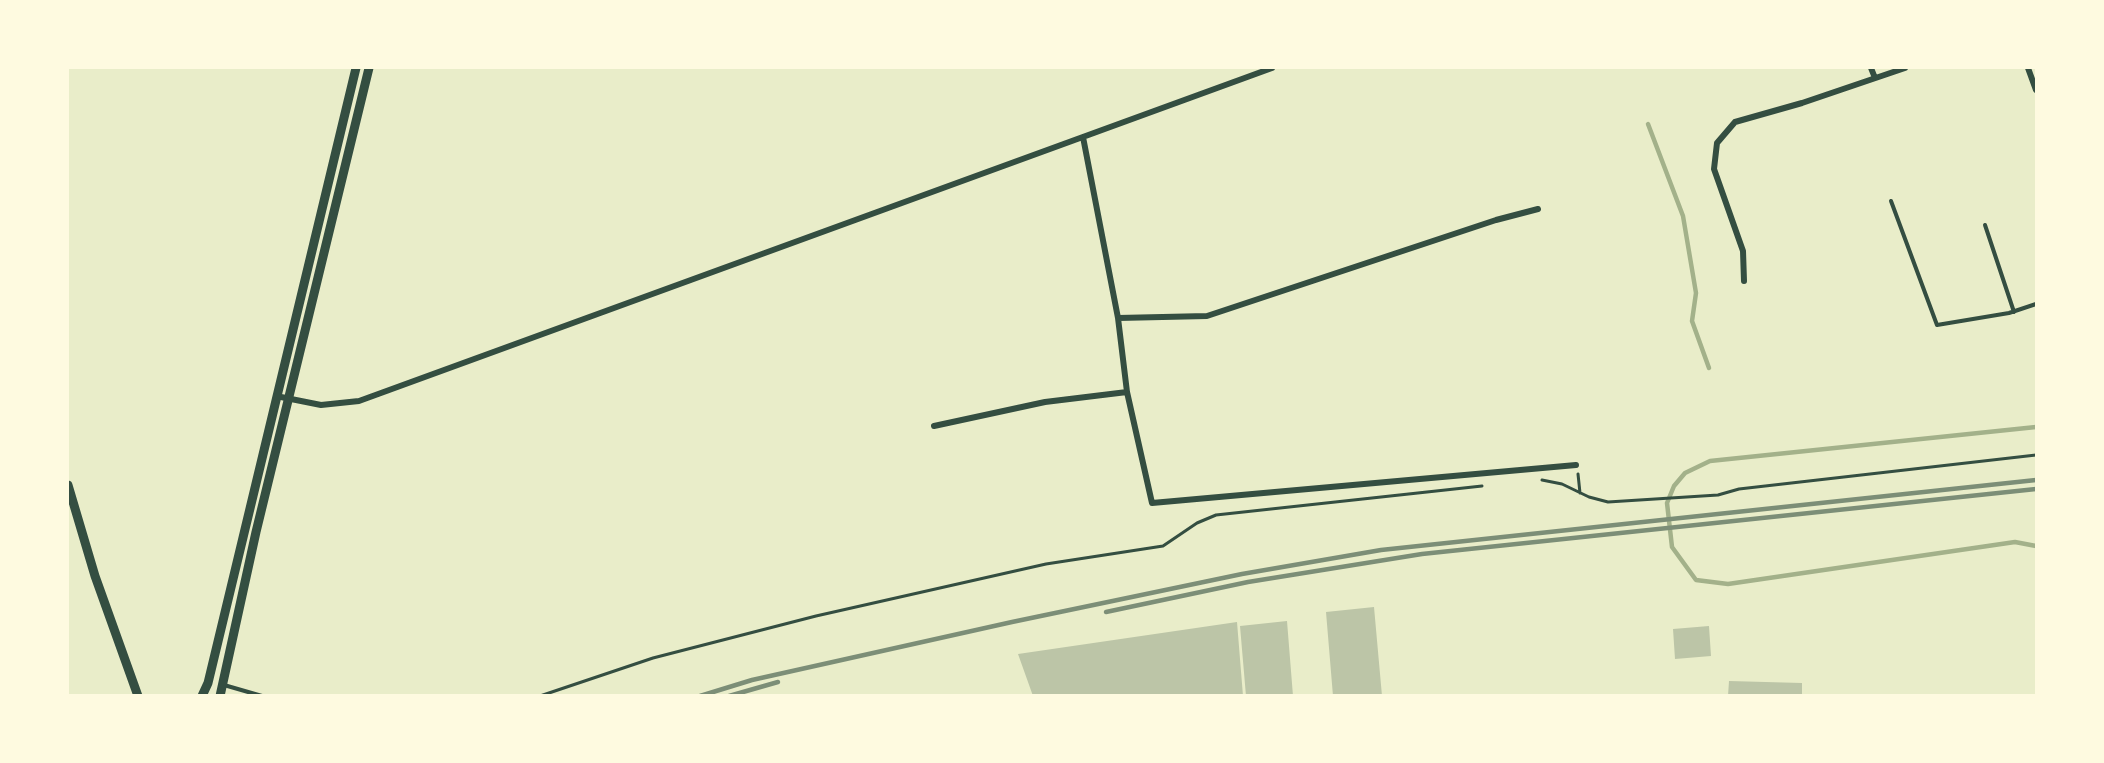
<!DOCTYPE html>
<html>
<head>
<meta charset="utf-8">
<style>
	body { margin:0 }
	#map { position:relative; width:2104px; height:763px; overflow:hidden; background:#e9edc9; font-family:"Sofia Sans Condensed",sans-serif }
	canvas { display:block }
	.frame { position:absolute; inset:0; border:69px solid #fefae0; pointer-events:none }
</style>
</head>
<body>
<div id="map">
<canvas width="2104" height="763"></canvas>
<div class="frame"></div>
</div>
<script>
const c = document.querySelector('canvas').getContext('2d');
c.lineJoin = 'round';
function strokePath(path, color, width, dash) { c.strokeStyle = color; c.lineWidth = width; c.lineCap = dash ? 'butt' : 'round'; c.setLineDash(dash || []); c.stroke(path); }
function fillPath(path, color) { c.fillStyle = color; c.fill(path, 'evenodd'); }
const stream = new Path2D(`
	M1648,124L1683,216L1696,293L1692,321L1709,368
	M2036,427L1710,461L1685,473L1674,486L1667,503L1672,547L1696,580L1728,584L2015,542L2036,546`);
const building = new Path2D(`
	M1374,607L1382,696H1333L1326,612Z
	M1287,621L1293,696H1246L1240,626Z
	M1237,622L1243,696H1033L1018,654Z
	M1709,626L1711,656L1675,659L1673,629Z
	M1729,681L1802,683V696H1728Z`);
const path = new Path2D(`
	M1578,474L1580,493
	M1542,480L1562,484L1589,497L1608,502L1718,495L1739,489L2036,455
	M540,696L653,658L816,616L1046,564L1163,546L1197,523L1216,515L1482,486`);
const service = new Path2D(`
	M1891,201L1937,325L2009,313L2036,304
	M1985,225L2014,312
	M224,685L262,696`);
const minor = new Path2D(`
	M1871,68L1875,78
	M2028,68L2036,90
	M1083,137L1118,318L1127,392L1152,503L1576,465
	M1744,281L1743,251L1714,169L1717,143L1735,122L1802,103L1905,68
	M1118,318L1207,316L1496,220L1538,209
	M276,396L321,405L359,401L1272,68
	M934,426L1045,402L1127,392`);
const secondary = new Path2D(`
	M68,485L95,576L138,696
	M202,696L208,683L356,68
	M220,696L256,532L369,68`);
const rail = new Path2D(`
	M1106,612L1248,582L1422,554L2036,489
	M700,696L752,680L1012,622L1242,574L1381,550L2036,480
	M729,696L778,682`);
strokePath(stream, '#a3b18a', 4.5);
fillPath(building, '#bcc5a7');
strokePath(path, '#344e41', 3);
strokePath(service, '#344e41', 4);
strokePath(minor, '#344e41', 6);
strokePath(secondary, '#344e41', 9);
strokePath(rail, '#7c8e77', 4.5);
</script>
</body>
</html>
